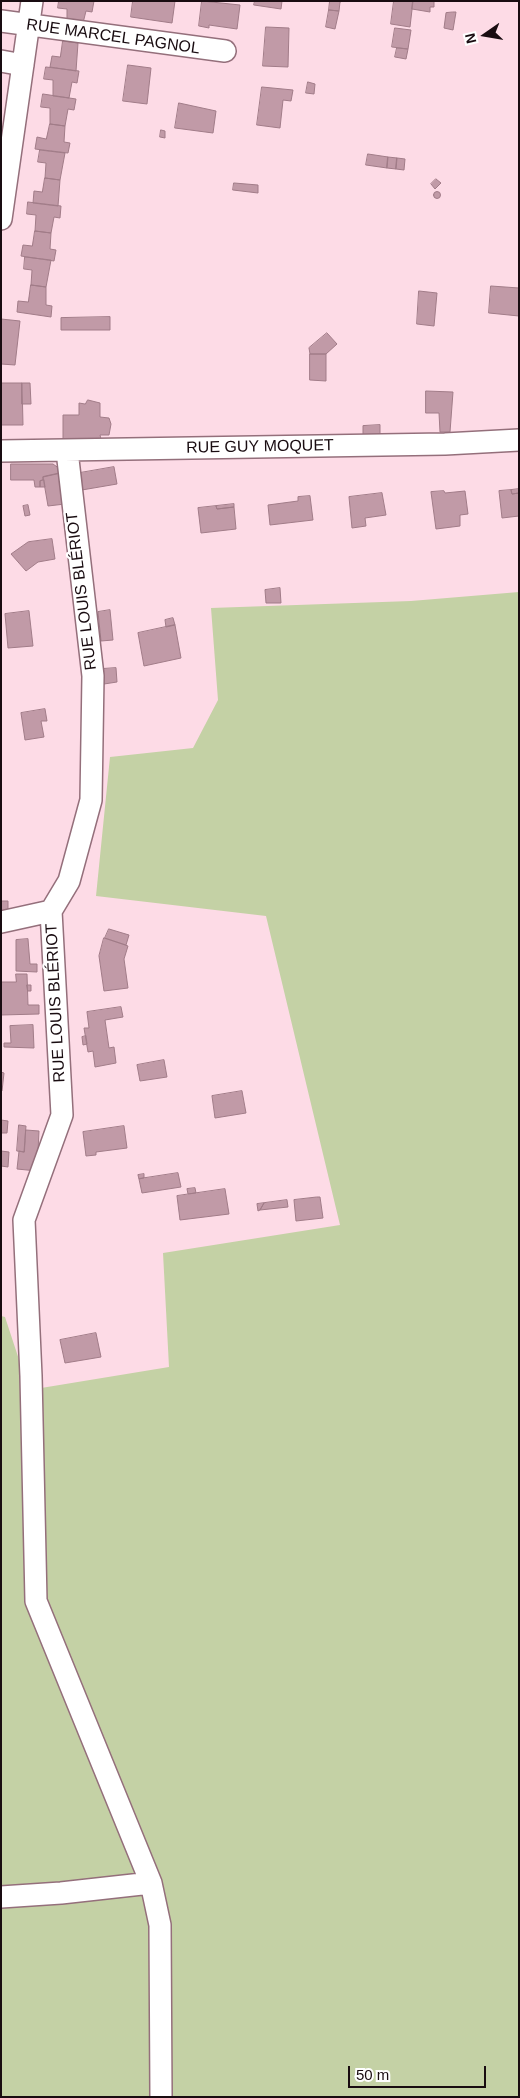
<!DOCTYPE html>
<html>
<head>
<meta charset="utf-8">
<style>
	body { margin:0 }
	#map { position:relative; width:520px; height:2098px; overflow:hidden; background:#fddbe6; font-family:Helvetica,sans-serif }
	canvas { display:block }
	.frame { position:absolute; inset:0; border:2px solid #190c11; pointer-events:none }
	.north { position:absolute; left:460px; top:10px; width:50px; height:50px; -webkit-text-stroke:4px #fff; paint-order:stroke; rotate:257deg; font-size:14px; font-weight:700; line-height:20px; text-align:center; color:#190c11 }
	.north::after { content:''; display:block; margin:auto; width:18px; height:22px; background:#190c11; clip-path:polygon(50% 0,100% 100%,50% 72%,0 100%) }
	.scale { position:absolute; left:348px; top:2066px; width:138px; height:22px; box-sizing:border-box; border:2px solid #190c11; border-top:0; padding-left:6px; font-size:15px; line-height:18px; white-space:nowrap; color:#190c11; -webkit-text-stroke:4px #fff; paint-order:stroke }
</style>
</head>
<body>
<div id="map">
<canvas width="520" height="2098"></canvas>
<div class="frame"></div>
<div class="north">N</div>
<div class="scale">50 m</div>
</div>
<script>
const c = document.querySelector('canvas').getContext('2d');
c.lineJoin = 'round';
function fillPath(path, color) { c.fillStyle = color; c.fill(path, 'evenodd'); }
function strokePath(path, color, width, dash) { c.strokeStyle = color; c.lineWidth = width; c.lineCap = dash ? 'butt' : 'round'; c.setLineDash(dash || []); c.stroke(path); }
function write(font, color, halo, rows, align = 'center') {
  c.font = font + ' Helvetica,sans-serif'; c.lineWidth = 4.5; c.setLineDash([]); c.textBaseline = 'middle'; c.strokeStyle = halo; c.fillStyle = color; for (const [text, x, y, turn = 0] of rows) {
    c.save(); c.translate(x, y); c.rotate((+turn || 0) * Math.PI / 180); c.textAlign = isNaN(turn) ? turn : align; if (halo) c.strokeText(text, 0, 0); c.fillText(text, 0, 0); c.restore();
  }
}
const green = new Path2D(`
	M519,592V2097H1V1316L5,1317L29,1390L169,1367L163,1253L340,1225L266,916L96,896L110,757L193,748L218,700L211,608L411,601Z`);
const building = new Path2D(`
	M59,1H94L92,12L86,11L82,27L67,25V9L58,8Z
	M133,1H175L172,23L131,17Z
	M202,1L240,5L237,29L209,25V28L199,26Z
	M255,1H282L281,9L254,5Z
	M330,1H343L340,2L339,11L329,10Z
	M394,1H413L410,27L391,24Z
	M413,1H434V7H430V12L412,9Z
	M329,10L339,11L335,29L326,27Z
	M453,12H456L453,30L444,28L446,13Z
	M266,27L289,28L288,67L263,66Z
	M395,28L411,30L408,49L392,47Z
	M63,41L78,43L76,71L50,67L52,56L60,57Z
	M397,48L408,49L406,59L395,57Z
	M128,65L151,68L147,104L123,101Z
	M46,67L79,71L77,83L72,82L69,98L53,96V80L44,79Z
	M308,82L315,84L314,94L306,93Z
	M262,87L293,90L291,101L283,100L280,128L257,125Z
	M43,94L76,99L74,110L68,109L65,126L50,124V108L41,107Z
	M179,103L216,111L213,133L175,128Z
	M50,124L65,126L64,142L70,143L68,153L35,149L37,137L46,139Z
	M161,130L165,131V138L160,137Z
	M40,150L65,153L60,180L45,178L46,163L38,162Z
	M368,154L388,157L387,168L366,165Z
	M388,157L397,158L396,169L387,168Z
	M397,158L405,159L404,170L396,169Z
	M45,178L60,180L58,206L33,203L34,191L42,192Z
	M436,179L441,183L435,189L431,184Z
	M234,183L258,185V193L233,190Z
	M433.5 195a3.5 3.5 0 1 1 7 0a3.5 3.5 0 1 1-7 0Z
	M28,202L61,206L60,218L54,217L51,233L35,231L36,215L27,214Z
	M35,231L51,233L50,249L56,250L54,261L21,256L23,245L32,246Z
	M25,257L51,260L46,287L31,285L32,270L24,269Z
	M31,285L46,287V305L52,306L51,317L17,312L18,301L28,302Z
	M491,286L519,288V316L489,313Z
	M419,291L437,293L434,326L417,324Z
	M110,317V330H61V318Z
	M1,319L20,321L15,365L1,364Z
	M327,333L337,344L326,354H310L309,348Z
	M310,354H326V381L310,380Z
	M1,383H22L23,425H1Z
	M22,383H30L31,404H22Z
	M426,391L453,392L450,432H440L439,413H426Z
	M88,400L100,403V417L109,418L111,424L109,435H100L101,439L63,440V415H79V403L85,404Z
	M380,425V434L363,435V426Z
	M11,464H53L60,469L61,473L43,477V480L40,481V487H35L34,480H11Z
	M114,467L117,484L76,491L74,474Z
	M61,473L65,504L48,506L43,477Z
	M44,480L45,487H40V481Z
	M519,489V493L512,494L511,490Z
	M511,490L512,494L519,493V516L502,518L499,491Z
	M444,491L445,493L465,491L468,514L460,515V526L436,529L431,492Z
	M382,493L386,515L365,518L366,526L352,528L349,497Z
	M310,496L313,520L270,525L268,505L298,501V497Z
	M234,504V507L217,509L216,506Z
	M28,505L30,515L25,516L23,506Z
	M216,506L217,509L234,507L236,529L201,533L198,508Z
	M52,539L55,559L38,562L26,571L11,554L28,542Z
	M280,588L281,603H266L265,590Z
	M110,610L113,640L101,641L98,612Z
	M29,611L33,646L8,648L5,614Z
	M173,618L175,625L166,627L165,620Z
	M175,625L181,658L144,666L138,633Z
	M116,668L117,682L104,684L102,669Z
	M45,709L47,721H41L44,737L25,740L21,713Z
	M1,901H8V911H1Z
	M109,929L129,935L126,945L105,938Z
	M104,938L128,946L124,959L128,988L104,991L99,956Z
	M28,939L30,964H37V972L16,971V940Z
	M16,974H27L28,1005H39V1014L1,1015V982H16Z
	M27,985H31V991H28Z
	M121,1007L123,1017L105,1020L109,1048L114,1047L116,1063L95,1067L93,1051L88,1052L84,1028H89L87,1012Z
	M33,1025L34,1048L4,1047V1043H11L10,1026Z
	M86,1036L87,1044L83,1045L82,1037Z
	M164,1060L167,1077L140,1081L137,1065Z
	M1,1072L4,1073L2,1091H1Z
	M242,1091L246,1113L215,1118L212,1096Z
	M1,1120L8,1121L7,1133H1Z
	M19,1125L26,1126L24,1152L17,1151Z
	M124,1126L127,1148L96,1152V1155L86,1156L83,1132Z
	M26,1130L39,1131L37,1171L17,1169L19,1151L24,1152Z
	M1,1151L9,1152L8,1167L1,1166Z
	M178,1173L181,1187L142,1193L139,1179Z
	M144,1174V1178L139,1179L138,1175Z
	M195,1188L196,1193L188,1194L187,1189Z
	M225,1189L229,1214L180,1220L177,1196Z
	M317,1197H320L323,1218L296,1221L294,1200Z
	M287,1200L288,1207L260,1210L264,1203Z
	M264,1203L260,1210L258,1211L257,1204Z
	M96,1333L101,1357L65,1363L60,1340Z`);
const minor = new Path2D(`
	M1,21L225,51
	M1,61L23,65
	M1,219L32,1
	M1,451L445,444L519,440
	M67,451L93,676L91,800L69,881L51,911L62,1115L24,1220L31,1376L36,1601L151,1883L160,1925L161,2097
	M1,922L51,911
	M1,1897L61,1893L151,1883`);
const streetNames = [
	["RUE MARCEL PAGNOL",113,37,8],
	["RUE GUY MOQUET",260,447,-1],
	["RUE LOUIS BLÉRIOT",82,591,-97],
	["RUE LOUIS BLÉRIOT",56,1003,-93]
];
fillPath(green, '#c4d1a5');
fillPath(building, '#c19aa7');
strokePath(building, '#a17c88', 1);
strokePath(minor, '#946f7b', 24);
strokePath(minor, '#fff', 21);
write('16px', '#190c11', '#fff', streetNames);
</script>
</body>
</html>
